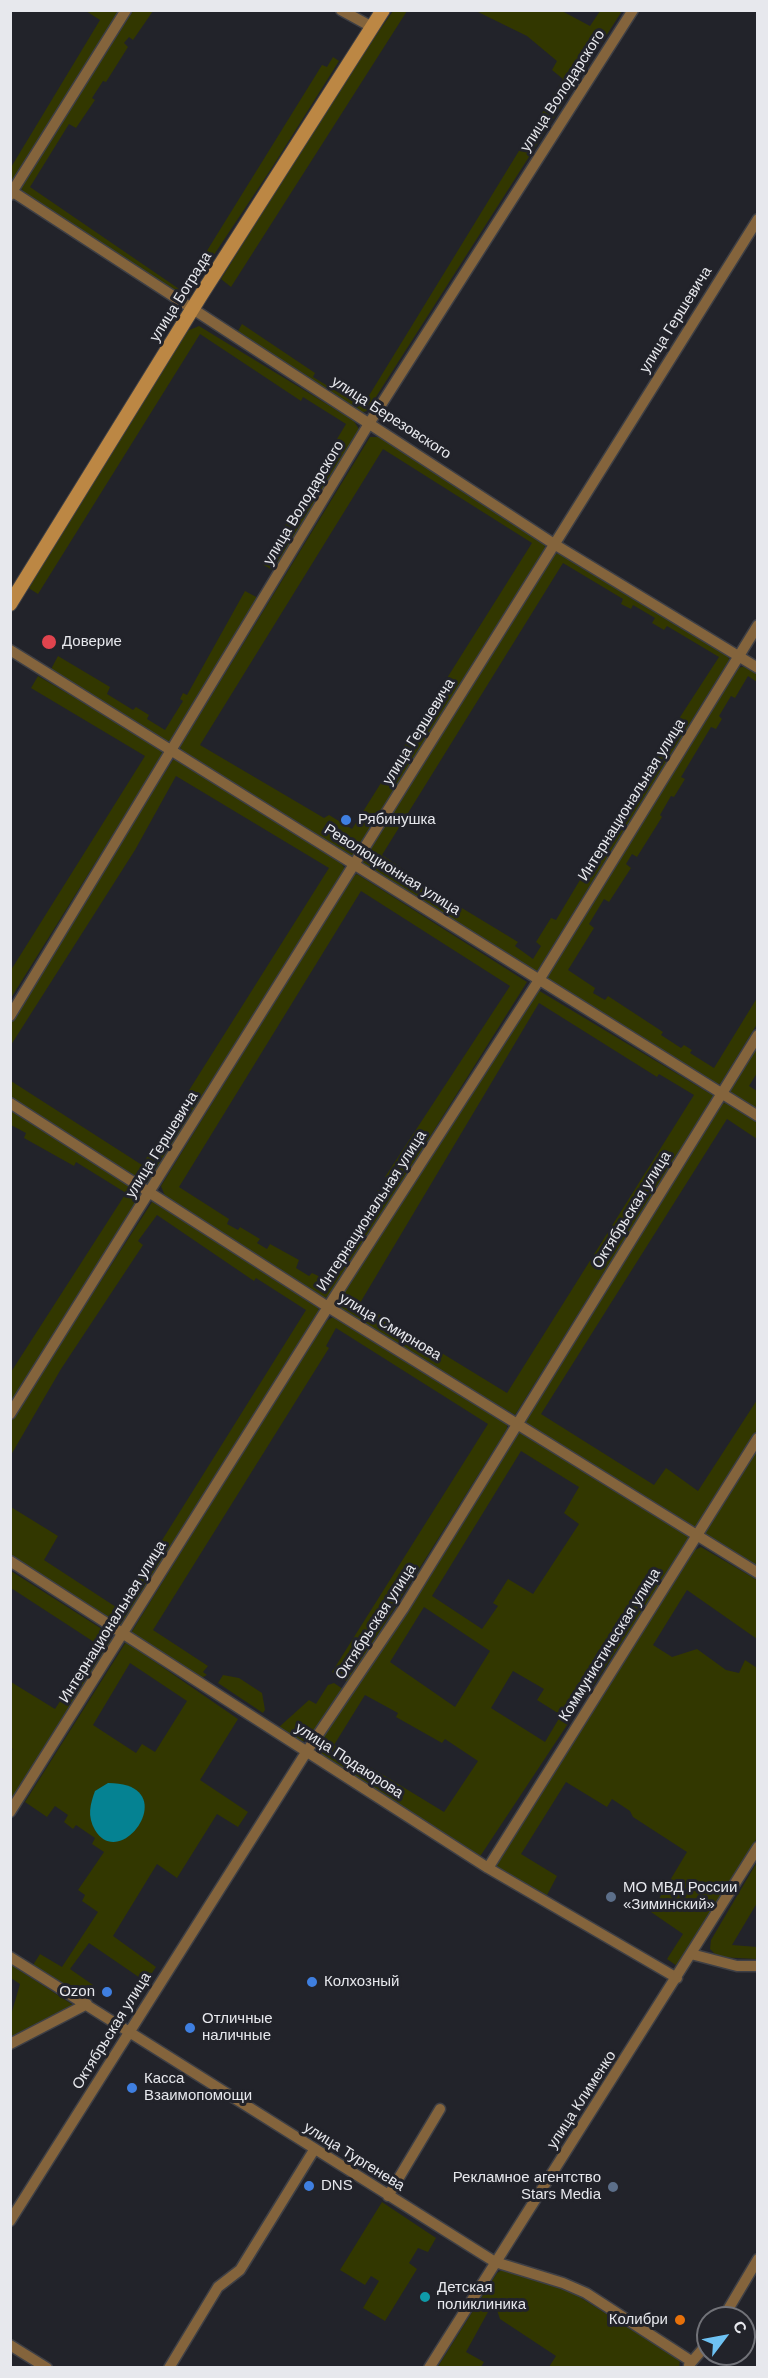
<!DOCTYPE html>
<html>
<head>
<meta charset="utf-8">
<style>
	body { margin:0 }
	#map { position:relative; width:768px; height:2378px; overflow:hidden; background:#22232a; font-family:Arial,sans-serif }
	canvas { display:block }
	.frame { position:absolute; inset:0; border:12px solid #e7e8ed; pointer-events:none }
	.north { position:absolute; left:696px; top:2306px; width:60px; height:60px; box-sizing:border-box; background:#22232a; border:2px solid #717278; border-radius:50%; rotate:58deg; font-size:16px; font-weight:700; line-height:24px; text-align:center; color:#e7e8ed }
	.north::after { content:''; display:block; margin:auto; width:21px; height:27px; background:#6ec2f3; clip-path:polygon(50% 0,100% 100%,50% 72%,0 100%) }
</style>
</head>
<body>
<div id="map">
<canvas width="768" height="2378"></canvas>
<div class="frame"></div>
<div class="north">С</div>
</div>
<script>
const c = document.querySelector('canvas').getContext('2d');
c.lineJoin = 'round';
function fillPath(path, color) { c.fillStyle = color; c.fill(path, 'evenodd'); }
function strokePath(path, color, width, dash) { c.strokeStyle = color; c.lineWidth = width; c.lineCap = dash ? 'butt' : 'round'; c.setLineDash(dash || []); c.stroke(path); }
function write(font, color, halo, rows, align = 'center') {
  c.font = font + ' Arial,sans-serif'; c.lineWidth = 6; c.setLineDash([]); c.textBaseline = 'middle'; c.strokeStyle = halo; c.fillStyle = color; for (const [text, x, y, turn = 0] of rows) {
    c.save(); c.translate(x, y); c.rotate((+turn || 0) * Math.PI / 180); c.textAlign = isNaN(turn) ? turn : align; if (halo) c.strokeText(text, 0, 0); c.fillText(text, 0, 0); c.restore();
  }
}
const green = new Path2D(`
	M86,11H120L11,188L10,169L100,20Z
	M133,11H153L133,40L129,37L124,43L128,47L106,82L103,81L92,98L95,100L76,128L69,124L30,187L182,291L322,65L327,67L333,57L339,61L273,166L184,300L23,192L21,186Z
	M393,11H407L231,287L221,279L344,81Z
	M476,11H562L590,26L600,11H622L367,411L359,413L238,331L242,324L315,373L313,377L362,407L563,79L552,70L557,61L527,36Z
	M199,326L353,420L359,429L276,572L262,564L346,424L303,397L301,401L200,334L38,594L27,587L187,331Z
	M370,437H379L400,449L544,543L545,548L352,858L183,752L180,747ZM383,449L532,543L352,829L329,815L324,818L200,745Z
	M561,553L728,655L729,660L536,973L362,863L536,582L555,554ZM563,563L623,599L621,604L631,609L633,605L655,618L652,623L664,630L667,626L719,657L647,768L556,920L551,918L536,942L541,946L533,959L515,946L518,942L452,902L450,904L433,893L434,890L382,855Z
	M245,591L260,599L171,744L50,671L58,656L110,687L107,694L133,710L136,707L149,715L147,719L165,730L183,701L180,699L183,693L187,695Z
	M747,666L757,673V682L748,676L735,698L731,696L719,716L722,719L716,729L711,727L681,777L685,779L674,797L671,796L660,815L662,817L637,857L632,854L626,864L631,868L609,902L604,899L589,924L594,928L568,970L595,988L593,993L605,1000L608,996L663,1032L661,1035L681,1048L684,1045L692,1050L690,1053L714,1068L757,998V1024L721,1083L716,1085L544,978L737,668Z
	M38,676L155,745L163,754L11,998V970L145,756L31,688Z
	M173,760H178L340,861L345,869L150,1183H141L11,1100V1081L142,1165L329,868L176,776L135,850L11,1045V1011Z
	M357,874L527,982L330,1296L323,1299L170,1200L165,1196L161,1186L352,877ZM361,891L510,986L385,1177L391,1180L383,1193L378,1190L356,1229L358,1231L327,1280L312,1273L309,1276L296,1268L299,1260L270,1244L267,1249L257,1243L260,1239L240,1227L238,1230L227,1224L229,1219L179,1187Z
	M538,990L714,1096L515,1415L335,1308L470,1086ZM539,1003L657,1077L659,1074L694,1095L507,1393L360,1303Z
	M757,1047V1073L749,1086L757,1091V1111L729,1093Z
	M726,1103L757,1123V1139L727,1119L541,1414L654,1485L666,1468L698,1491L757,1400V1430L694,1532L523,1422L721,1104Z
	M11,1109L143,1194L11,1405V1372L126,1193L76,1162L74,1166L24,1138L26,1133L11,1125Z
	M152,1202H156L314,1304L318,1307L319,1314L212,1480L122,1629L11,1558V1507L58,1536L44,1560L119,1609L306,1310L256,1278L254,1281L157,1215L138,1241L143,1245L61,1369L11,1455V1420Z
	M333,1317L507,1423V1429L348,1682L332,1672L488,1424L336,1328L326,1346L329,1348L153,1630L208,1666L203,1672L207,1675L201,1678L131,1633L323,1323Z
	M520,1427L691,1538L479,1858L318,1753L316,1746ZM521,1451L579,1487L564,1513L579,1524L533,1594L508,1579L493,1603L498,1606L482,1629L432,1596ZM424,1607L490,1651L455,1707L390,1662ZM513,1671L544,1689L537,1700L561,1715L545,1742L491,1708ZM365,1695L398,1713L396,1717L442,1743L445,1739L478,1761L444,1812L334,1745Z
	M757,1448V1573L704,1535Z
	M701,1547L757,1580V1639L687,1590L653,1645L672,1657L697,1649L726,1670L739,1673L745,1660L757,1668V1838L677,1966L667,1959L683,1934L651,1912L687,1852L633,1817L630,1811L612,1799L607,1807L566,1782L521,1854L557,1876L545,1899L490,1866L691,1552Z
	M11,1571L105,1631L110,1635L112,1645L11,1805L10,1753L13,1749L10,1747L11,1682L55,1709L97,1644L11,1588Z
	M126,1642L238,1719L200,1780L248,1812L238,1827L217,1814L177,1878L157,1864L113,1936L156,1967L146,1982L89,1943L70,1969L93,1985L86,1997L33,1965L40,1954L62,1967L98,1912L82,1901L85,1895L78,1890L104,1852L92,1844L95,1838L76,1825L73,1829L64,1822L68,1815L55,1806L47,1817L25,1802ZM130,1663L187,1701L155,1752L142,1744L136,1753L93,1725Z
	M223,1675L239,1678L262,1693L265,1710L263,1713L218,1683Z
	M334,1683L343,1689L308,1739L300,1742L278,1728L309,1700L316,1704L328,1685Z
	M757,1862V1903L732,1945L757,1947V1959L718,1957L710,1949L711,1940Z
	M10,1964L73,2005L11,2038V2015L20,1984L11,1978Z
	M382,2202L436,2238L428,2252L418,2248L409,2263L417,2269L385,2321L363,2308L379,2281L371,2276L365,2285L340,2270Z
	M502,2270L570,2291L680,2360L679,2368L549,2367L556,2356L500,2319L494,2301L466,2352L484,2362L481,2367L437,2368L497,2273Z`);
const water = new Path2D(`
	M108,1783C185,1783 121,1874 95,1830C87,1816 90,1805 95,1791Z`);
const street = new Path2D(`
	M341,10L372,27
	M10,190L554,544L758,668
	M10,195L126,10
	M10,650L758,1116
	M10,1016L370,422L633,10
	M10,1103L328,1307L758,1573
	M10,1414L758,219
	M10,1561L488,1868L677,1978
	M10,1812L328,1307L539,980L758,625
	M488,1868L758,1438
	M691,1954L737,1966H758
	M10,1957L495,2262L563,2283L586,2293L691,2361
	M10,2044L87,2004
	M388,2196L440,2109
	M10,2221L307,1751L403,1609L758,1035
	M723,2318L758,2259
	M10,2345L47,2368
	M689,2365L708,2343
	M169,2368L218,2287L240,2270L314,2150
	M429,2368L758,1847`);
const secondary = new Path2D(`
	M10,604L201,295L383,10`);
const markers = [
	[49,642,8,"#e0444e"],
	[346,820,6,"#3f7fe0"],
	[611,1897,6,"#5c6f8a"],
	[312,1982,6,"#3f7fe0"],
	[107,1992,6,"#3f7fe0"],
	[190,2028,6,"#3f7fe0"],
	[132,2088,6,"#3f7fe0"],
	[309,2186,6,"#3f7fe0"],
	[613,2187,6,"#5c6f8a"],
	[425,2297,6,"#0f9aa8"],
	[680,2320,6,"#e8710a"]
];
const streetNames = [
	["улица Володарского",563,91,-57],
	["улица Бограда",181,297,-58],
	["улица Гершевича",676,320,-58],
	["улица Березовского",391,418,33],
	["улица Володарского",304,503,-59],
	["улица Гершевича",419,732,-58],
	["Интернациональная улица",632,800,-58],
	["Революционная улица",392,870,32],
	["улица Гершевича",162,1145,-58],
	["Октябрьская улица",632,1210,-58],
	["Интернациональная улица",372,1211,-57],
	["улица Смирнова",390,1327,31],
	["Интернациональная улица",113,1622,-58],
	["Октябрьская улица",376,1622,-57],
	["Коммунистическая улица",610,1645,-58],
	["улица Подаюрова",349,1761,33],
	["Октябрьская улица",112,2031,-58],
	["улица Клименко",582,2100,-57],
	["улица Тургенева",354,2157,32]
];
const poiNames = [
	["Доверие",62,642],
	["Рябинушка",358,820],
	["МО МВД России",623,1888],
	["«Зиминский»",623,1905],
	["Колхозный",324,1982],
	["Ozon",95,1992,"right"],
	["Отличные",202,2019],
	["наличные",202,2036],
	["Касса",144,2079],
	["Взаимопомощи",144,2096],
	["Рекламное агентство",601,2178,"right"],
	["Stars Media",601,2195,"right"],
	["DNS",321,2186],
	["Детская",437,2288],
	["поликлиника",437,2305],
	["Колибри",668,2320,"right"]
];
fillPath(green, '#323700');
fillPath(water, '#058292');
strokePath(street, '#3e3f45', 13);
strokePath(secondary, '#3e3f45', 16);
strokePath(street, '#84643c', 10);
strokePath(secondary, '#bc8744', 14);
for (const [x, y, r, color] of markers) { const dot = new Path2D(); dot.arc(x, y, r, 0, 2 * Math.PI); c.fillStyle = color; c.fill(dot); strokePath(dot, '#22232a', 2); }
write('15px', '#e7e8ed', '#22232a', streetNames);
write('15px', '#e7e8ed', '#22232a', poiNames, 'left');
</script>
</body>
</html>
